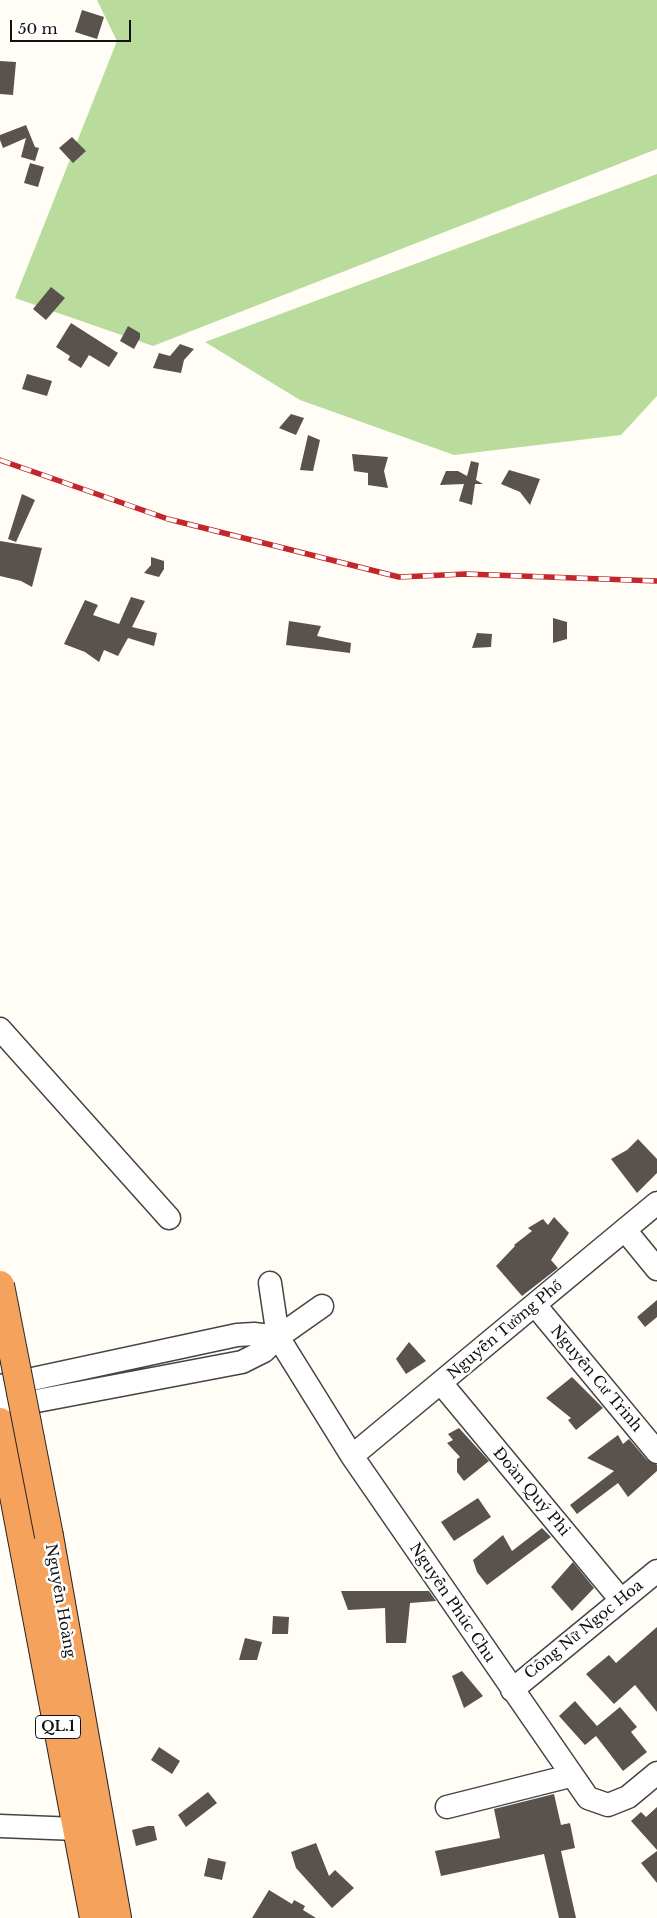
<!DOCTYPE html>
<html>
<head>
<meta charset="utf-8">
<style>
	body { margin:0 }
	#map { position:relative; width:657px; height:1918px; overflow:hidden; background:#fffdf5; font-family:"Libre Baskerville",serif }
	canvas { display:block }
	.scale { position:absolute; left:10px; top:20px; width:121px; height:22px; box-sizing:border-box; border:2px solid #111; border-top:0; padding-left:6px; font-size:15px; line-height:18px; white-space:nowrap; color:#111; -webkit-text-stroke:4px #fff; paint-order:stroke }
</style>
</head>
<body>
<div id="map">
<canvas width="657" height="1918"></canvas>
<div class="scale">50 m</div>
</div>
<script>
const c = document.querySelector('canvas').getContext('2d');
c.lineJoin = 'round';
function fillPath(path, color) { c.fillStyle = color; c.fill(path, 'evenodd'); }
function strokePath(path, color, width, dash) { c.strokeStyle = color; c.lineWidth = width; c.lineCap = dash ? 'butt' : 'round'; c.setLineDash(dash || []); c.stroke(path); }
function write(font, color, halo, rows, align = 'center') {
  c.font = font + ' "Libre Baskerville",serif'; c.lineWidth = 5; c.setLineDash([]); c.textBaseline = 'middle'; c.strokeStyle = halo; c.fillStyle = color; for (const [text, x, y, turn = 0] of rows) {
    c.save(); c.translate(x, y); c.rotate((+turn || 0) * Math.PI / 180); c.textAlign = isNaN(turn) ? turn : align; if (halo) c.strokeText(text, 0, 0); c.fillText(text, 0, 0); c.restore();
  }
}
const forest = new Path2D(`
	M97,0H657V149L153,346L15,298L117,41Z
	M657,174V396L621,435L454,455L300,400L205,342Z`);
const building = new Path2D(`
	M82,10L104,17L97,39L75,32Z
	M0,61L16,62L13,95L0,94Z
	M26,125L35,147L39,148L35,161L21,157L26,138L3,148L0,140V135Z
	M72,137L86,151L73,163L59,148Z
	M30,163L44,167L38,187L24,183Z
	M51,287L65,298L46,320L33,309Z
	M71,323L118,353L109,367L89,355L81,368L68,360L70,356L56,347Z
	M128,326L140,333V338L134,349L120,341Z
	M180,344L194,349L184,360L181,373L153,368L159,353L170,356Z
	M27,374L52,381L47,396L22,389Z
	M291,414L304,418L296,435L279,428Z
	M308,435L320,440L313,471L300,470Z
	M352,454L388,457L384,471L388,488L368,485V473L354,471Z
	M471,461L479,463L476,480L483,484H475L472,505L459,501L464,484L440,485L446,471H458L467,476Z
	M509,470L540,479L530,505L520,492L501,484Z
	M22,494L35,500L16,542L8,539Z
	M0,541L42,548L32,587L21,581L0,576Z
	M151,557L164,561V569L159,577L144,573L151,565Z
	M131,597L145,601L132,627L157,633L154,646L128,638L118,656L104,650L99,662L85,652L64,644L85,600L98,605L93,615L119,624Z
	M553,618L567,622V639L553,643Z
	M289,621L321,626L317,636L351,643L350,653L286,645Z
	M477,633L492,634L491,647L472,648Z
	M638,1139L657,1159V1173L637,1193L611,1159L627,1150Z
	M554,1217L569,1233L551,1260L558,1268L522,1296L496,1266L515,1246L514,1245L532,1231L528,1228L543,1219L548,1225Z
	M657,1300V1317L645,1327L637,1317Z
	M409,1342L426,1361L406,1374L396,1359Z
	M572,1377L603,1408L576,1430L568,1420L571,1418L546,1398Z
	M459,1428L489,1461L464,1481L457,1472V1459L460,1457L447,1443L453,1440L448,1434Z
	M618,1435L623,1444L629,1439L647,1460L657,1465V1471L628,1497L618,1483L577,1514L570,1505L614,1471L587,1458Z
	M478,1498L491,1517L454,1541L441,1522Z
	M542,1528L551,1537L487,1585L477,1572L473,1560L503,1535L512,1551Z
	M573,1562L594,1588L572,1611L551,1587Z
	M341,1591H429L436,1601L410,1603L406,1643H386L385,1608L348,1610Z
	M273,1616L289,1617L288,1634H272Z
	M657,1627V1712L635,1685L614,1704L586,1674L609,1655L616,1663Z
	M245,1638L262,1642L257,1660H239Z
	M462,1671L483,1696L464,1708L452,1676Z
	M575,1701L597,1726L620,1707L637,1727L631,1732L647,1752L623,1771L596,1736L585,1745L559,1716Z
	M159,1747L180,1761L172,1774L151,1760Z
	M208,1792L217,1803L186,1827L178,1815Z
	M554,1794L561,1825L570,1823L575,1848L561,1851L576,1918H559L544,1854L441,1876L435,1851L500,1838L494,1809Z
	M657,1807V1850L631,1821L641,1812L646,1817Z
	M148,1826H154L157,1840L136,1846L132,1830Z
	M316,1843L329,1876L335,1870L354,1888L332,1908L296,1868L291,1852Z
	M657,1851V1883L641,1863Z
	M208,1858L226,1862L222,1880L204,1876Z
	M269,1890L292,1904L294,1900L305,1906L303,1910L316,1918H252Z`);
const minor = new Path2D(`
	M0,1029L169,1218
	M625,1230L657,1269
	M270,1283L278,1337L352,1456L588,1798L608,1805L628,1797L657,1773
	M535,1305L657,1452
	M441,1383L621,1600
	M0,1386L237,1335L254,1334L278,1337
	M0,1408L242,1362L264,1351L278,1337L322,1306
	M352,1456L657,1203
	M512,1690L657,1571
	M447,1807L570,1776
	M0,1826L77,1829`);
const highway = new Path2D(`
	M0,1422L94,1918
	M49,1536L117,1918`);
const rail = new Path2D(`
	M0,460L168,519L399,577L466,574L657,581`);
const highwayBridge = new Path2D(`
	M0,1285L49,1536`);
const shields = [
	[58,1727,45]
];
const shieldNames = [
	["QL.1",58,1727]
];
const streetNames = [
	["Nguyễn Tường Phổ",505,1330,-40],
	["Nguyễn Cư Trinh",596,1379,50],
	["Đoàn Quý Phi",531,1492,50],
	["Nguyễn Hoàng",60,1601,80],
	["Nguyễn Phúc Chu",452,1603,56],
	["Công Nữ Ngọc Hoa",584,1630,-39]
];
fillPath(forest, '#b9dc9c');
fillPath(building, '#5a524d');
strokePath(minor, '#444', 25);
strokePath(highway, '#222', 30);
strokePath(minor, '#fff', 22);
strokePath(highway, '#f5a25d', 28);
strokePath(rail, '#c4262e', 5.5);
strokePath(rail, '#fff', 4, [11]);
strokePath(highwayBridge, '#222', 30, []);
strokePath(highwayBridge, '#f5a25d', 28);
for (const [x, y, w] of shields) { const box = new Path2D(); box.roundRect(x - w / 2, y - 11.5, w, 23, 4); c.fillStyle = '#fff'; c.fill(box); strokePath(box, '#111', 1); }
write('bold 14px', '#111', null, shieldNames);
write('15px', '#111', '#fff', streetNames);
</script>
</body>
</html>
